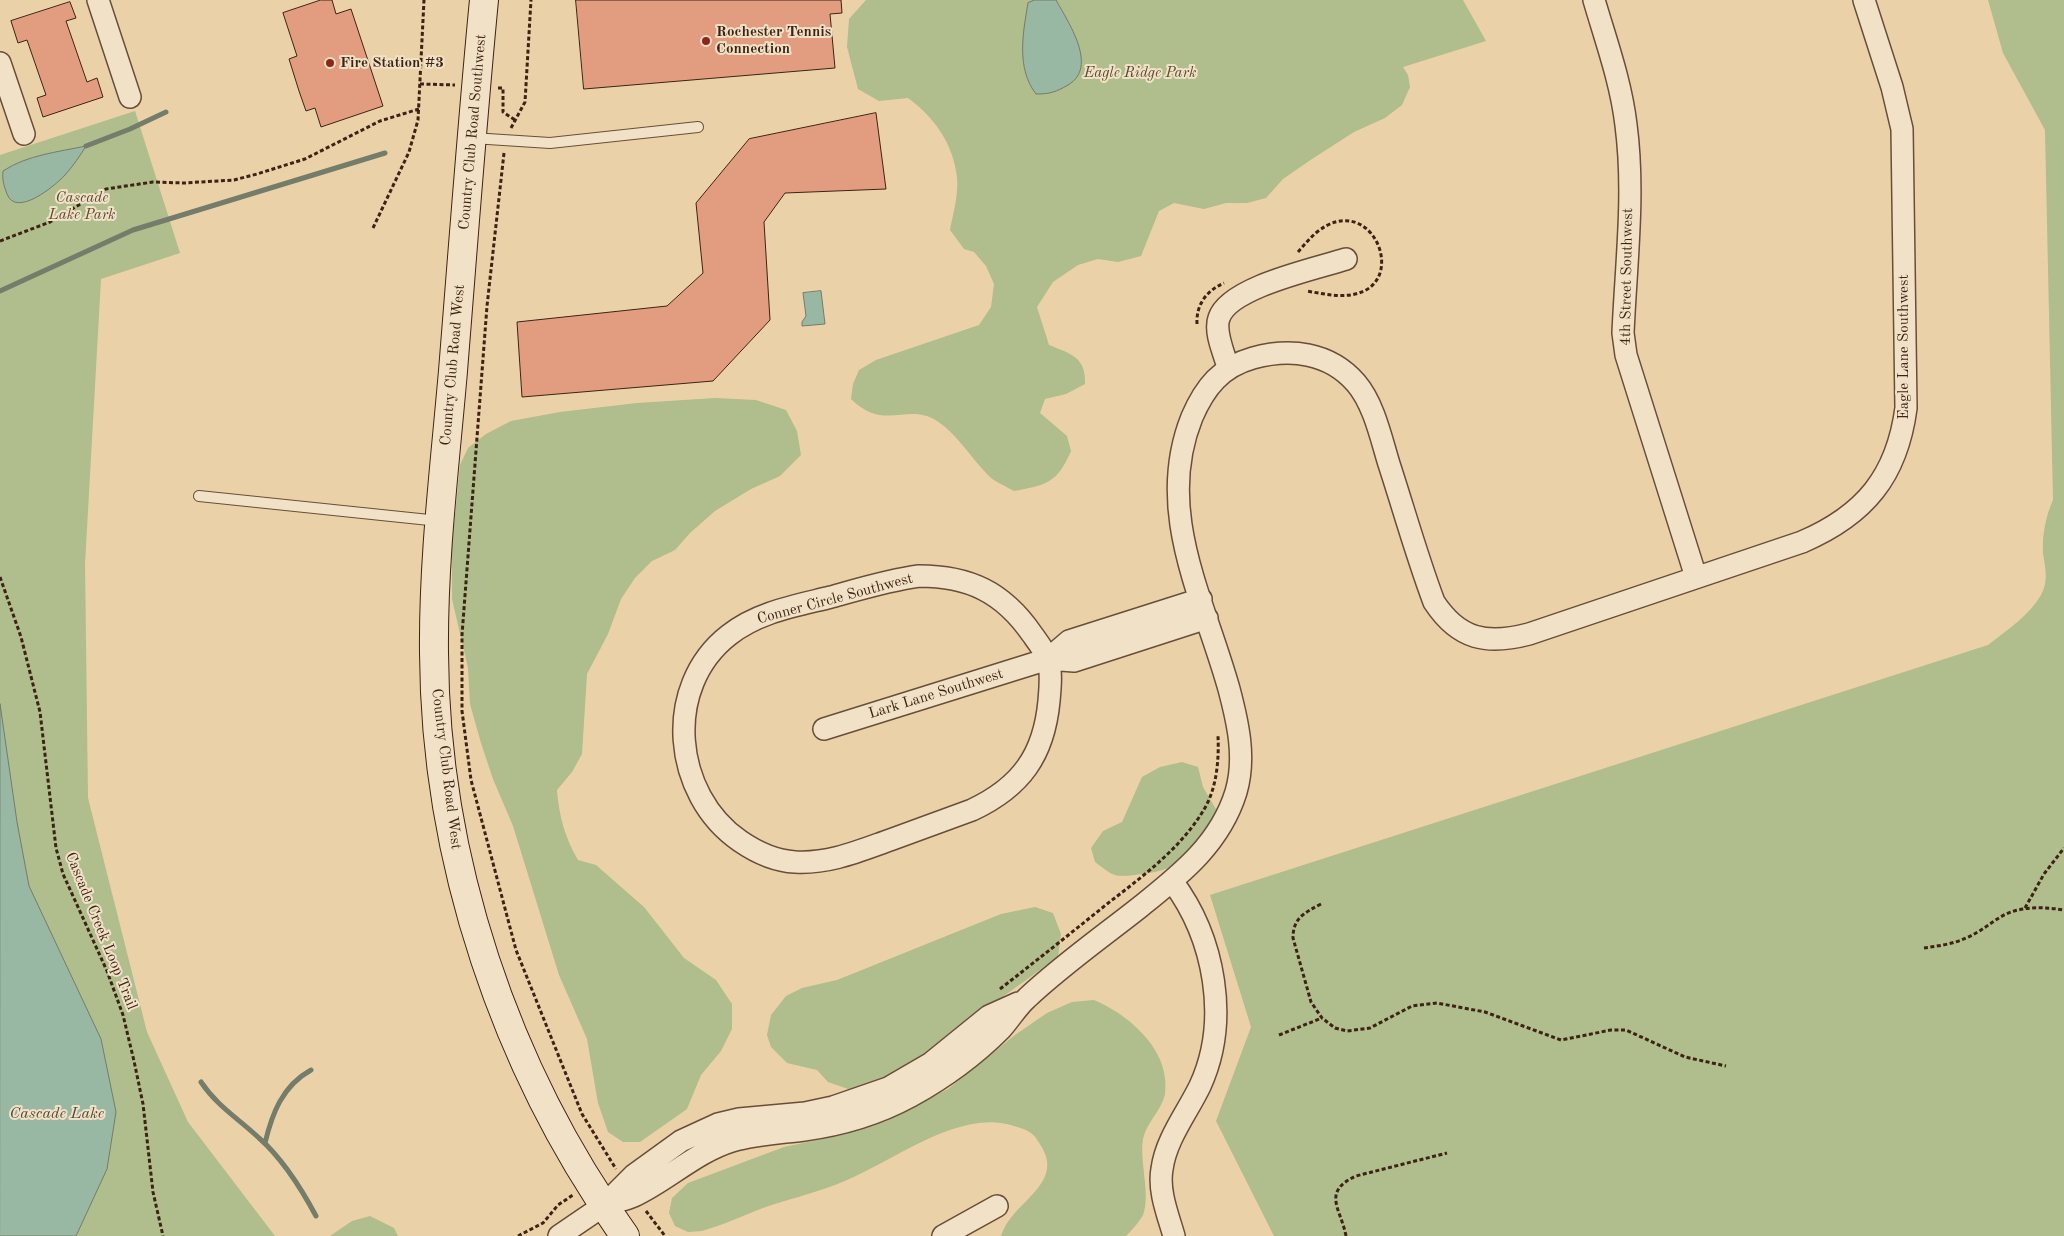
<!DOCTYPE html>
<html>
<head>
<meta charset="utf-8">
<style>
	body { margin:0 }
	canvas { display:block; background:#ead1a8 }
</style>
</head>
<body>
<canvas width="2064" height="1236"></canvas>
<script>
const c = document.querySelector('canvas').getContext('2d');
c.lineJoin = 'round';
function fillPath(path, color) { c.fillStyle = color; c.fill(path, 'evenodd'); }
function strokePath(path, color, width, dash) { c.strokeStyle = color; c.lineWidth = width; c.lineCap = dash ? 'butt' : 'round'; c.setLineDash(dash || []); c.stroke(path); }
function write(font, color, halo, rows, align = 'center') {
  c.font = font + ' "Old Standard TT",serif'; c.lineWidth = 4; c.setLineDash([]); c.textBaseline = 'middle'; c.strokeStyle = halo; c.fillStyle = color; for (const [text, x, y, turn = 0] of rows) {
    c.save(); c.translate(x, y); c.rotate((+turn || 0) * Math.PI / 180); c.textAlign = isNaN(turn) ? turn : align; if (halo) c.strokeText(text, 0, 0); c.fillText(text, 0, 0); c.restore();
  }
}
const green = new Path2D(`
	M866,0H1463L1486,41L1403,67L1408,75L1410,87L1402,105L1385,118L1354,132L1312,159L1283,179L1266,198L1247,203H1226L1204,209L1174,203L1159,211L1141,256L1118,262L1098,259L1078,265L1053,282L1037,307L1049,345C1071,354 1086,357 1085,384L1066,394L1045,399L1040,413L1067,436L1071,451C1057,483 1047,485 1014,491C1006,486 994,482 988,475C971,458 957,434 937,421C908,402 884,432 851,399L853,384L859,370L876,360L979,325L991,307L994,284L986,266L974,252L964,249L950,230C953,214 959,193 957,177C953,143 934,117 908,98L879,101L858,89L847,47L849,19Z
	M1988,0H2064V1236H1274L1216,1121L1251,1027L1210,895L1988,645C2007,630 2029,616 2041,595C2049,581 2045,567 2043,553C2042,534 2046,516 2053,500L2045,130L2003,53Z
	M135,111L180,253L101,279L85,564L88,798L147,1032L188,1122L275,1236H0V155Z
	M715,398L756,400L786,410L797,431L801,455L780,476L751,489L715,511L690,533L675,550L652,561L635,578L621,599L608,634L587,674L582,754L572,772L557,790C559,816 565,838 578,860L596,865L644,907L684,958L716,980L732,1004V1029L721,1051L701,1075L687,1109L640,1142H623L608,1132L598,1103L587,1039L559,975L513,826L493,779L481,743L470,704L468,668L452,599V545L460,465L468,448L486,434L511,421L560,412L637,403Z
	M1182,762L1198,767L1203,787L1217,811C1205,849 1182,870 1142,874C1134,875 1122,877 1115,875C1108,873 1101,866 1095,862L1091,848L1103,831L1122,822L1142,777L1160,767Z
	M1035,907L1053,913L1061,934L1058,957L969,1021L934,1051L891,1077L854,1091L828,1082L817,1070L787,1063L771,1047L767,1035L771,1015L786,996L802,988L837,980L1001,914Z
	M1094,1000C1129,1015 1171,1050 1165,1094C1162,1110 1146,1123 1143,1139C1139,1159 1151,1196 1143,1215C1139,1222 1132,1230 1126,1236H1001C1010,1208 1043,1194 1047,1169C1049,1157 1042,1147 1036,1138C1030,1130 1023,1129 1014,1126C957,1107 888,1166 835,1185C811,1194 786,1200 763,1208C742,1216 723,1225 702,1231L688,1232L675,1226L669,1213L672,1198L688,1183L784,1147L837,1136L886,1121L948,1089L1015,1035L1047,1013L1072,1002Z
	M370,1216L394,1228L398,1236H330L352,1221Z`);
const water = new Path2D(`
	M1035,0H1056C1068,22 1099,67 1068,85C1056,92 1050,94 1036,94C1016,68 1023,33 1028,3Z
	M86,146C80,156 73,166 65,175C55,186 16,218 7,194C4,186 2,180 3,171C27,155 58,152 86,146Z
	M821,291L825,324L802,326V322L806,316L803,293Z
	M0,704L17,822L29,886L101,1039L116,1112L107,1169L76,1236H0Z`);
const stream = new Path2D(`
	M86,146L130,129L166,112
	M0,291L133,230L385,153
	M201,1082C217,1106 239,1119 259,1138C283,1159 301,1188 316,1216
	M265,1143C272,1114 282,1086 311,1070`);
const building = new Path2D(`
	M321,0H332L336,14L351,9L383,106L321,127L315,108L306,111L299,91L289,59L297,56L283,13Z
	M576,0H841L842,13L830,14L835,68L584,89Z
	M70,2L76,18L66,21L87,82L97,78L103,97L43,117L37,98L46,95L27,40L18,43L11,21Z
	M876,113L886,189L785,193L764,222L770,320L713,381L522,397L517,322L667,306L703,273L696,203L749,139Z`);
const path = new Path2D(`
	M420,84L455,85
	M498,88H503V112L515,120
	M511,128L525,102L531,0
	M504,153L487,306L462,635V711L471,780L516,950L582,1114L616,1169
	M373,228L409,152L418,120L424,0
	M0,241L50,222L106,189L153,182L184,183L234,180L257,174L305,159L380,121L419,109
	M1298,252C1304,245 1310,238 1317,232C1367,192 1404,269 1366,290C1347,300 1326,294 1306,291
	M1197,324C1196,305 1206,291 1224,283
	M0,577L21,637L40,712L56,848L63,874L107,971L123,1015L134,1061L143,1104L153,1192L163,1236
	M1321,904C1304,913 1293,918 1293,938L1311,1002L1322,1018L1335,1028L1347,1031L1370,1028L1412,1006L1437,1003L1485,1012L1561,1040L1611,1030H1626L1685,1057L1726,1066
	M2025,908L2044,874L2064,848
	M1924,948C1938,946 1953,944 1966,938C1981,932 1992,921 2006,914C2024,906 2045,907 2064,910
	M1000,989C1036,961 1071,933 1107,904C1143,876 1183,847 1206,806C1217,785 1219,759 1218,736
	M1279,1035L1322,1018
	M646,1211L665,1236
	M518,1236L543,1223L558,1205L573,1195
	M1346,1236C1341,1209 1321,1192 1356,1176L1447,1153`);
const lane = new Path2D(`
	M472,138L550,143L698,127
	M199,496L439,521`);
const street = new Path2D(`
	M98,0L130,97
	M1594,0C1606,41 1621,82 1626,125C1635,193 1626,264 1623,333L1626,355L1696,577
	M0,63L24,134
	M1228,367C1224,353 1214,332 1219,318C1229,287 1315,269 1346,259
	M919,576C969,576 1003,592 1032,634C1037,641 1045,651 1048,660C1052,672 1050,689 1049,701C1044,755 1021,787 972,810C945,820 917,830 890,840C859,851 829,864 795,862C776,861 756,852 740,841C673,795 662,687 729,635C758,612 795,606 831,597C860,589 889,580 919,576Z
	M1048,659L1069,641L1201,599
	M824,729L1048,659L1074,661L1207,618
	M1172,881C1215,938 1230,1021 1200,1086C1187,1113 1166,1139 1162,1169C1158,1191 1168,1215 1174,1236
	M603,1206C613,1202 625,1200 634,1196C668,1180 696,1152 732,1141C755,1134 780,1133 804,1130C841,1125 878,1114 911,1096C942,1079 975,1055 1001,1029C1010,1019 1017,1007 1027,998C1062,965 1102,937 1140,907C1180,875 1220,844 1236,792C1246,758 1238,723 1229,689C1204,599 1154,511 1192,417C1205,387 1221,367 1253,358C1290,348 1329,352 1356,383C1374,404 1381,438 1389,464C1404,510 1417,557 1434,602C1459,640 1487,645 1529,634L1802,542C1865,515 1897,476 1906,408L1902,129L1892,87L1864,0
	M559,1236L603,1206L634,1175L681,1141L718,1124L739,1119L805,1113L833,1107L888,1088L931,1063L989,1016L1018,1003
	M943,1236L997,1206`);
const secondary = new Path2D(`
	M484,0C472,124 463,247 453,371C445,464 433,559 434,653C435,859 505,1069 625,1236`);
const markers = [
	[706,41,5,"#8f2418"],
	[330,63,5,"#8f2418"]
];
const poiNames = [
	["Rochester Tennis",716,32],
	["Connection",716,49],
	["Fire Station #3",340,63]
];
const parkNames = [
	["Eagle Ridge Park",1140,73],
	["Cascade",82,198],
	["Lake Park",82,215]
];
const streetNames = [
	["Country Club Road Southwest",473,132,-85],
	["4th Street Southwest",1627,277,-89],
	["Eagle Lane Southwest",1904,347,-90],
	["Country Club Road West",453,365,-85],
	["Conner Circle Southwest",835,599,-15],
	["Lark Lane Southwest",936,694,-17],
	["Country Club Road West",446,769,83],
	["Cascade Creek Loop Trail",101,931,68]
];
const waterNames = [
	["Cascade Lake",57,1114]
];
fillPath(green, '#b0bd8c');
fillPath(water, '#99b8a3');
strokePath(water, '#747c6a', 1);
strokePath(stream, '#747c6a', 5);
fillPath(building, '#e29d80');
strokePath(building, '#3d2314', 1);
strokePath(lane, '#684e39', 12);
strokePath(street, '#684e39', 24);
strokePath(secondary, '#3d2314', 30);
strokePath(path, '#3d2314', 3, [4, 2.5]);
strokePath(lane, '#f1e1c6', 10);
strokePath(street, '#f1e1c6', 21);
strokePath(secondary, '#f1e1c6', 28);
for (const [x, y, r, color] of markers) { const dot = new Path2D(); dot.arc(x, y, r, 0, 2 * Math.PI); c.fillStyle = color; c.fill(dot); strokePath(dot, '#f1e1c6', 2); }
write('bold 15px', '#3d2314', '#f1e1c6', poiNames, 'left');
write('italic 15px', '#5a4a32', '#f1e1c6', parkNames);
write('15px', '#3d2314', '#f1e1c6', streetNames);
write('italic 16px', '#544838', '#f1e1c6', waterNames);
</script>
</body>
</html>
